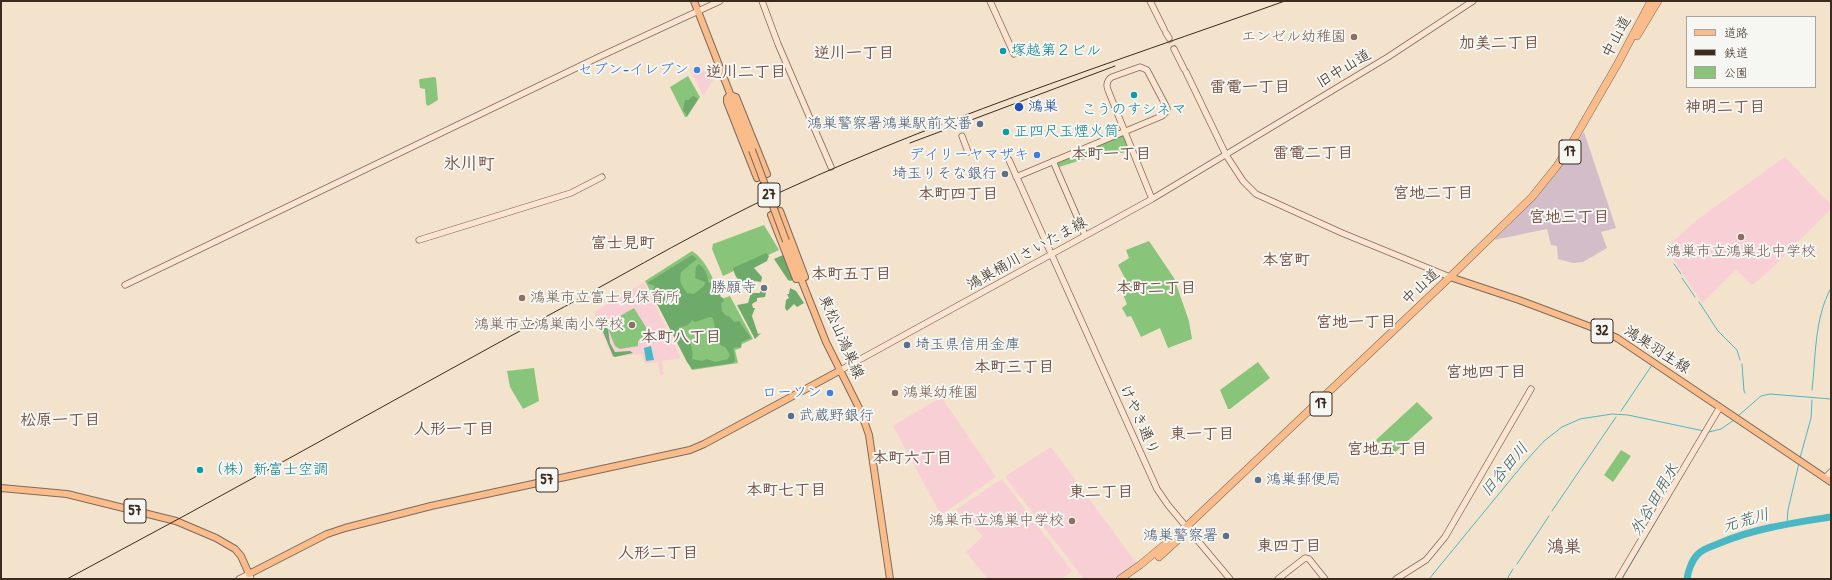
<!DOCTYPE html>
<html>
<head>
<meta charset="utf-8">
<style>
	body { margin:0 }
	#map { position:relative; width:1832px; height:580px; overflow:hidden; background:#f4e3cc; font-family:"Patrick Hand","Klee One",sans-serif }
	canvas { display:block }
	.frame { position:absolute; inset:0; border:2px solid #3b2a1e; pointer-events:none }
	.legend { position:absolute; left:1686px; top:16px; width:130px; height:72px; box-sizing:border-box; background:#f6f6f2; border:1px solid #aba49d; margin:0; padding:5px 7px; list-style:none; font-size:12px; color:#3b2a1e }
	.legend li { display:flex; align-items:center; gap:8px; height:20px }
	.legend b { width:20px; border:1px solid #aba49d }
</style>
</head>
<body>
<div id="map">
<canvas width="1832" height="580"></canvas>
<div class="frame"></div>
<ul class="legend">
<li><b style="height:5px;background:#fabc8b"></b>道路</li>
<li><b style="height:5px;background:#3b2a1e"></b>鉄道</li>
<li><b style="height:11px;background:#88c479"></b>公園</li>
</ul>
</div>
<script>
const c = document.querySelector('canvas').getContext('2d');
c.lineJoin = 'round';
function fillPath(path, color) { c.fillStyle = color; c.fill(path, 'evenodd'); }
function strokePath(path, color, width, dash) { c.strokeStyle = color; c.lineWidth = width; c.lineCap = dash ? 'butt' : 'round'; c.setLineDash(dash || []); c.stroke(path); }
function write(font, color, halo, rows, align = 'center') {
  c.font = font + ' "Patrick Hand","Klee One",sans-serif'; c.lineWidth = 4; c.setLineDash([]); c.textBaseline = 'middle'; c.strokeStyle = halo; c.fillStyle = color; for (const [text, x, y, turn = 0] of rows) {
    c.save(); c.translate(x, y); c.rotate((+turn || 0) * Math.PI / 180); c.textAlign = isNaN(turn) ? turn : align; if (halo) c.strokeText(text, 0, 0); c.fillText(text, 0, 0); c.restore();
  }
}
const built = new Path2D(`
	M700,64L704,72L714,68L717,74L704,95L702,94L690,69Z
	M1785,157L1831,205V209L1767,273L1752,285L1736,269L1702,303L1666,248L1698,219Z
	M643,283L645,284L681,358L662,361L664,374L660,375L658,362L645,364L642,354L612,357L594,312Z
	M941,397L996,477L941,515L893,426Z
	M1051,447L1137,564L1112,579H1084L1006,478V476Z
	M1002,479L1072,571L1062,579H988L966,552L983,536L957,511V509Z`);
const industrial = new Path2D(`
	M1584,132L1616,228L1601,232L1607,248L1583,262L1573,263L1558,259L1557,246L1551,245L1547,229L1494,240L1536,198L1556,173Z`);
const green = new Path2D(`
	M688,76L700,97L687,117H685L670,87Z
	M434,77L436,78L438,100L428,106L426,104L425,89L420,88L419,80L420,79Z
	M1124,131L1132,150L1122,153L1110,151L1056,168L1053,161Z
	M764,225L779,250L723,276L712,249L713,244Z
	M1149,241L1174,278L1189,321L1192,339L1168,348L1160,328L1141,337L1131,316L1127,317L1122,308L1127,304L1121,290L1128,284L1118,265L1129,258L1126,250Z
	M692,251C708,261 714,283 722,299L730,296L753,339L742,344L741,348L735,350L738,363L692,370L645,281Z
	M634,308L647,329L645,331L647,337L638,341V346L620,349L615,346L606,324Z
	M1258,362L1270,378L1230,409H1228L1220,390Z
	M534,368L539,401L523,409L510,387L507,371Z
	M1417,402L1433,418L1390,457L1376,440Z
	M1621,450L1631,456L1613,482L1604,475Z`);
const forest = new Path2D(`
	M694,96L698,99L687,116L683,110L685,100H689L691,97Z
	M766,253L769,256L767,261L754,268L762,277L761,282L755,281L753,288L749,291L745,288V282C737,281 735,276 733,268Z
	M692,255L697,259L681,272C679,282 681,285 687,293L694,294L704,286L705,282L695,278L696,267L699,264C705,268 708,276 708,282L711,283L716,291L724,288L727,292L719,296L723,298L724,301L721,303L722,311L725,315L730,317L734,322L739,321L751,338L741,342V347L733,348L735,361L733,363L692,369L687,362L651,292L655,286L647,283ZM710,317L713,318L718,343L726,348L730,355L728,359L715,362L707,359L702,361L692,359C695,348 687,335 678,328C683,326 688,327 692,320L695,322Z
	M783,255L793,279L791,281L788,280L774,259Z
	M761,286L767,287L765,297L757,298V301L752,304L753,308H755L752,316L758,334L761,333L755,339L737,305L748,303L751,293H760Z
	M790,288L796,291L804,303L797,307L794,304L787,311L785,308L786,300L789,298L787,294H789Z
	M597,317H600L602,325L608,329L610,343L615,352L630,351L633,353L615,357L613,356Z`);
const water = new Path2D(`
	M651,346L654,360L646,361L644,348Z`);
const stream = new Path2D(`
	M1674,264L1681,274
	M1682,278L1695,297
	M1699,302L1718,331L1737,350L1740,360
	M1742,364L1744,391L1745,393
	M1812,390C1816,357 1814,319 1831,288
	M1621,411L1652,365
	M1738,416L1761,396L1770,394L1831,399
	M1709,432L1721,429L1734,420
	M1800,458L1811,418L1812,400
	M1552,511L1616,417
	M1787,523L1788,510L1799,463
	M1517,564L1549,516
	M1429,579L1525,462L1544,441L1562,427L1580,419L1612,414L1628,415L1704,431
	M1507,579L1513,569
	M1622,579L1691,461`);
const river = new Path2D(`
	M1687,579C1688,571 1692,560 1698,554C1704,548 1713,546 1720,543C1756,528 1793,523 1831,517`);
const secondaryTunnel = new Path2D(`
	M1169,38L1174,49`);
const secondary = new Path2D(`
	M762,1L778,44L831,167
	M990,1L1014,54
	M1150,1L1164,29
	M1166,33L1169,38
	M1174,49L1184,69
	M1186,72L1226,155L1243,181L1256,194L1342,233L1450,277
	M962,136L968,152
	M1009,160L1157,489L1168,505L1230,579
	M1053,161L1085,235
	M1016,177L1162,116L1167,111V108L1147,70L1140,67L1112,77C1107,80 1106,85 1108,90L1152,199
	M419,240L571,193L602,177
	M125,285L601,56L720,1
	M839,371L1152,199L1388,57L1473,1
	M1825,478L1831,472
	M239,579L249,574L251,579
	M1278,579L1305,558L1309,559L1325,579
	M1396,579L1426,560L1445,537L1531,389
	M1618,579L1720,407`);
const primary = new Path2D(`
	M694,1L752,150
	M730,95L727,98V102L757,178
	M730,95L736,97L767,174
	M771,215L796,279L805,277L780,211
	M786,241L826,342L861,412L869,435L890,579
	M1450,277L1519,300L1599,330L1617,338L1831,482
	M1,488L67,494L176,521L216,538L235,549L241,556L249,574L327,534L345,528L431,506L690,450L704,444L839,371`);
const highway = new Path2D(`
	M1637,36L1658,1
	M1159,557L1181,537
	M1120,579L1140,565L1186,527L1450,277L1532,197L1557,166L1573,141L1617,65L1651,1`);
const rail = new Path2D(`
	M910,143L1115,66
	M67,579C225,495 381,407 538,321C609,283 680,241 753,205C924,123 1106,65 1285,1`);
const primaryBridge = new Path2D(`
	M752,150L786,241`);
const markers = [
	[1354,37,4,"#8d6e63"],
	[1003,51,4,"#0f9aa8"],
	[697,70,4,"#3f7fe0"],
	[1134,95,4,"#0f9aa8"],
	[1019,107,5,"#1a4fb4"],
	[980,124,4,"#5c6f8a"],
	[1006,132,4,"#0f9aa8"],
	[1037,155,4,"#3f7fe0"],
	[1005,174,4,"#5c6f8a"],
	[1741,237,4,"#8d6e63"],
	[764,288,4,"#6b7280"],
	[522,298,4,"#8d6e63"],
	[632,325,4,"#8d6e63"],
	[907,345,4,"#5c6f8a"],
	[830,393,4,"#3f7fe0"],
	[895,393,4,"#8d6e63"],
	[791,416,4,"#5c6f8a"],
	[200,470,4,"#0f9aa8"],
	[1258,480,4,"#5c6f8a"],
	[1072,521,4,"#8d6e63"],
	[1226,536,4,"#5c6f8a"]
];
const shields = [
	[1570,152,22],
	[769,195,22],
	[1602,331,22],
	[1321,404,22],
	[547,480,22],
	[135,511,22]
];
const shieldNames = [
	["17",1570,152],
	["27",769,195],
	["32",1602,331],
	["17",1321,404],
	["57",547,480],
	["57",135,511]
];
const educationNames = [
	["エンゼル幼稚園",1346,37],
	["鴻巣市立鴻巣北中学校",1741,252,"center"],
	["鴻巣市立富士見保育所",530,298,"left"],
	["鴻巣市立鴻巣南小学校",624,325],
	["鴻巣幼稚園",903,393,"left"],
	["鴻巣市立鴻巣中学校",1064,521]
];
const streetNames = [
	["中山道",1617,37,-62],
	["旧中山道",1344,69,-31],
	["鴻巣桶川さいたま線",1027,254,-29],
	["中山道",1421,287,-43],
	["東松山鴻巣線",841,337,66],
	["鴻巣羽生線",1657,350,33],
	["けやき通り",1139,420,66]
];
const cultureNames = [
	["塚越第２ビル",1011,51],
	["こうのすシネマ",1134,110,"center"],
	["正四尺玉煙火筒",1014,132],
	["（株）新富士空調",208,470]
];
const shopNames = [
	["セブン-イレブン",689,70],
	["デイリーヤマザキ",1029,155],
	["ローソン",822,393]
];
const transitNames = [
	["鴻巣",1028,107]
];
const serviceNames = [
	["鴻巣警察署鴻巣駅前交番",972,124],
	["埼玉りそな銀行",997,174],
	["埼玉県信用金庫",915,345,"left"],
	["武蔵野銀行",799,416,"left"],
	["鴻巣郵便局",1266,480,"left"],
	["鴻巣警察署",1218,536]
];
const worshipNames = [
	["勝願寺",756,288]
];
const neighbourhoodNames = [
	["加美二丁目",1499,44],
	["逆川一丁目",854,54],
	["逆川二丁目",746,73],
	["雷電一丁目",1250,88],
	["神明二丁目",1725,108],
	["雷電二丁目",1313,154],
	["本町一丁目",1111,155],
	["宮地二丁目",1433,194],
	["本町四丁目",958,195],
	["宮地三丁目",1569,218],
	["富士見町",623,244],
	["本宮町",1286,261],
	["本町五丁目",851,275],
	["本町二丁目",1156,289],
	["宮地一丁目",1356,323],
	["本町八丁目",681,338],
	["本町三丁目",1014,368],
	["宮地四丁目",1486,373],
	["松原一丁目",60,421],
	["人形一丁目",454,430],
	["東一丁目",1202,435],
	["宮地五丁目",1387,450],
	["本町六丁目",912,459],
	["本町七丁目",786,491],
	["東二丁目",1101,493],
	["東四丁目",1289,547],
	["人形二丁目",658,554]
];
const waterNames = [
	["旧谷田川",1505,470,-50],
	["外谷田用水",1655,500,-60],
	["元荒川",1746,521,-16]
];
const quarterNames = [
	["氷川町",469,164],
	["鴻巣",1564,547]
];
fillPath(built, '#f7cfd5');
fillPath(industrial, '#d2bdc8');
fillPath(green, '#88c479');
fillPath(forest, '#6eaa69');
fillPath(water, '#4ab7c5');
strokePath(stream, '#4ab7c5', 1);
strokePath(river, '#4ab7c5', 7);
strokePath(secondaryTunnel, '#cfbea9', 5.5, [5.5, 3]);
strokePath(secondary, '#7c6b5b', 7);
strokePath(primary, '#7c6b5b', 8);
strokePath(highway, '#7c6b5b', 8);
strokePath(secondary, '#fde4d1', 5.5);
strokePath(primary, '#fabc8b', 6);
strokePath(highway, '#fabc8b', 7);
strokePath(rail, '#3b2a1e', 1);
strokePath(primaryBridge, '#7c6b5b', 8, []);
strokePath(primaryBridge, '#fabc8b', 6);
for (const [x, y, r, color] of markers) { const dot = new Path2D(); dot.arc(x, y, r, 0, 2 * Math.PI); c.fillStyle = color; c.fill(dot); strokePath(dot, '#f6f6f2', 1.5); }
for (const [x, y, w] of shields) { const box = new Path2D(); box.roundRect(x - w / 2, y - 12, w, 24, 3); c.fillStyle = '#f6f6f2'; c.fill(box); strokePath(box, '#3b2a1e', 1); }
write('bold 14px', '#3b2a1e', null, shieldNames);
write('15px', '#785e54', '#f6f6f2', educationNames, 'right');
write('15px', '#3b2a1e', '#f6f6f2', streetNames);
write('15px', '#0d838f', '#f6f6f2', cultureNames, 'left');
write('15px', '#366cbe', '#f6f6f2', shopNames, 'right');
write('15px', '#164399', '#f6f6f2', transitNames, 'left');
write('15px', '#4e5e75', '#f6f6f2', serviceNames, 'right');
write('15px', '#5b616d', '#f6f6f2', worshipNames, 'right');
write('bold 16px', '#725045', '#f6f6f2', neighbourhoodNames);
write('italic 16px', '#405b58', '#f6f6f2', waterNames);
write('bold 17px', '#725045', '#f6f6f2', quarterNames);
</script>
</body>
</html>
